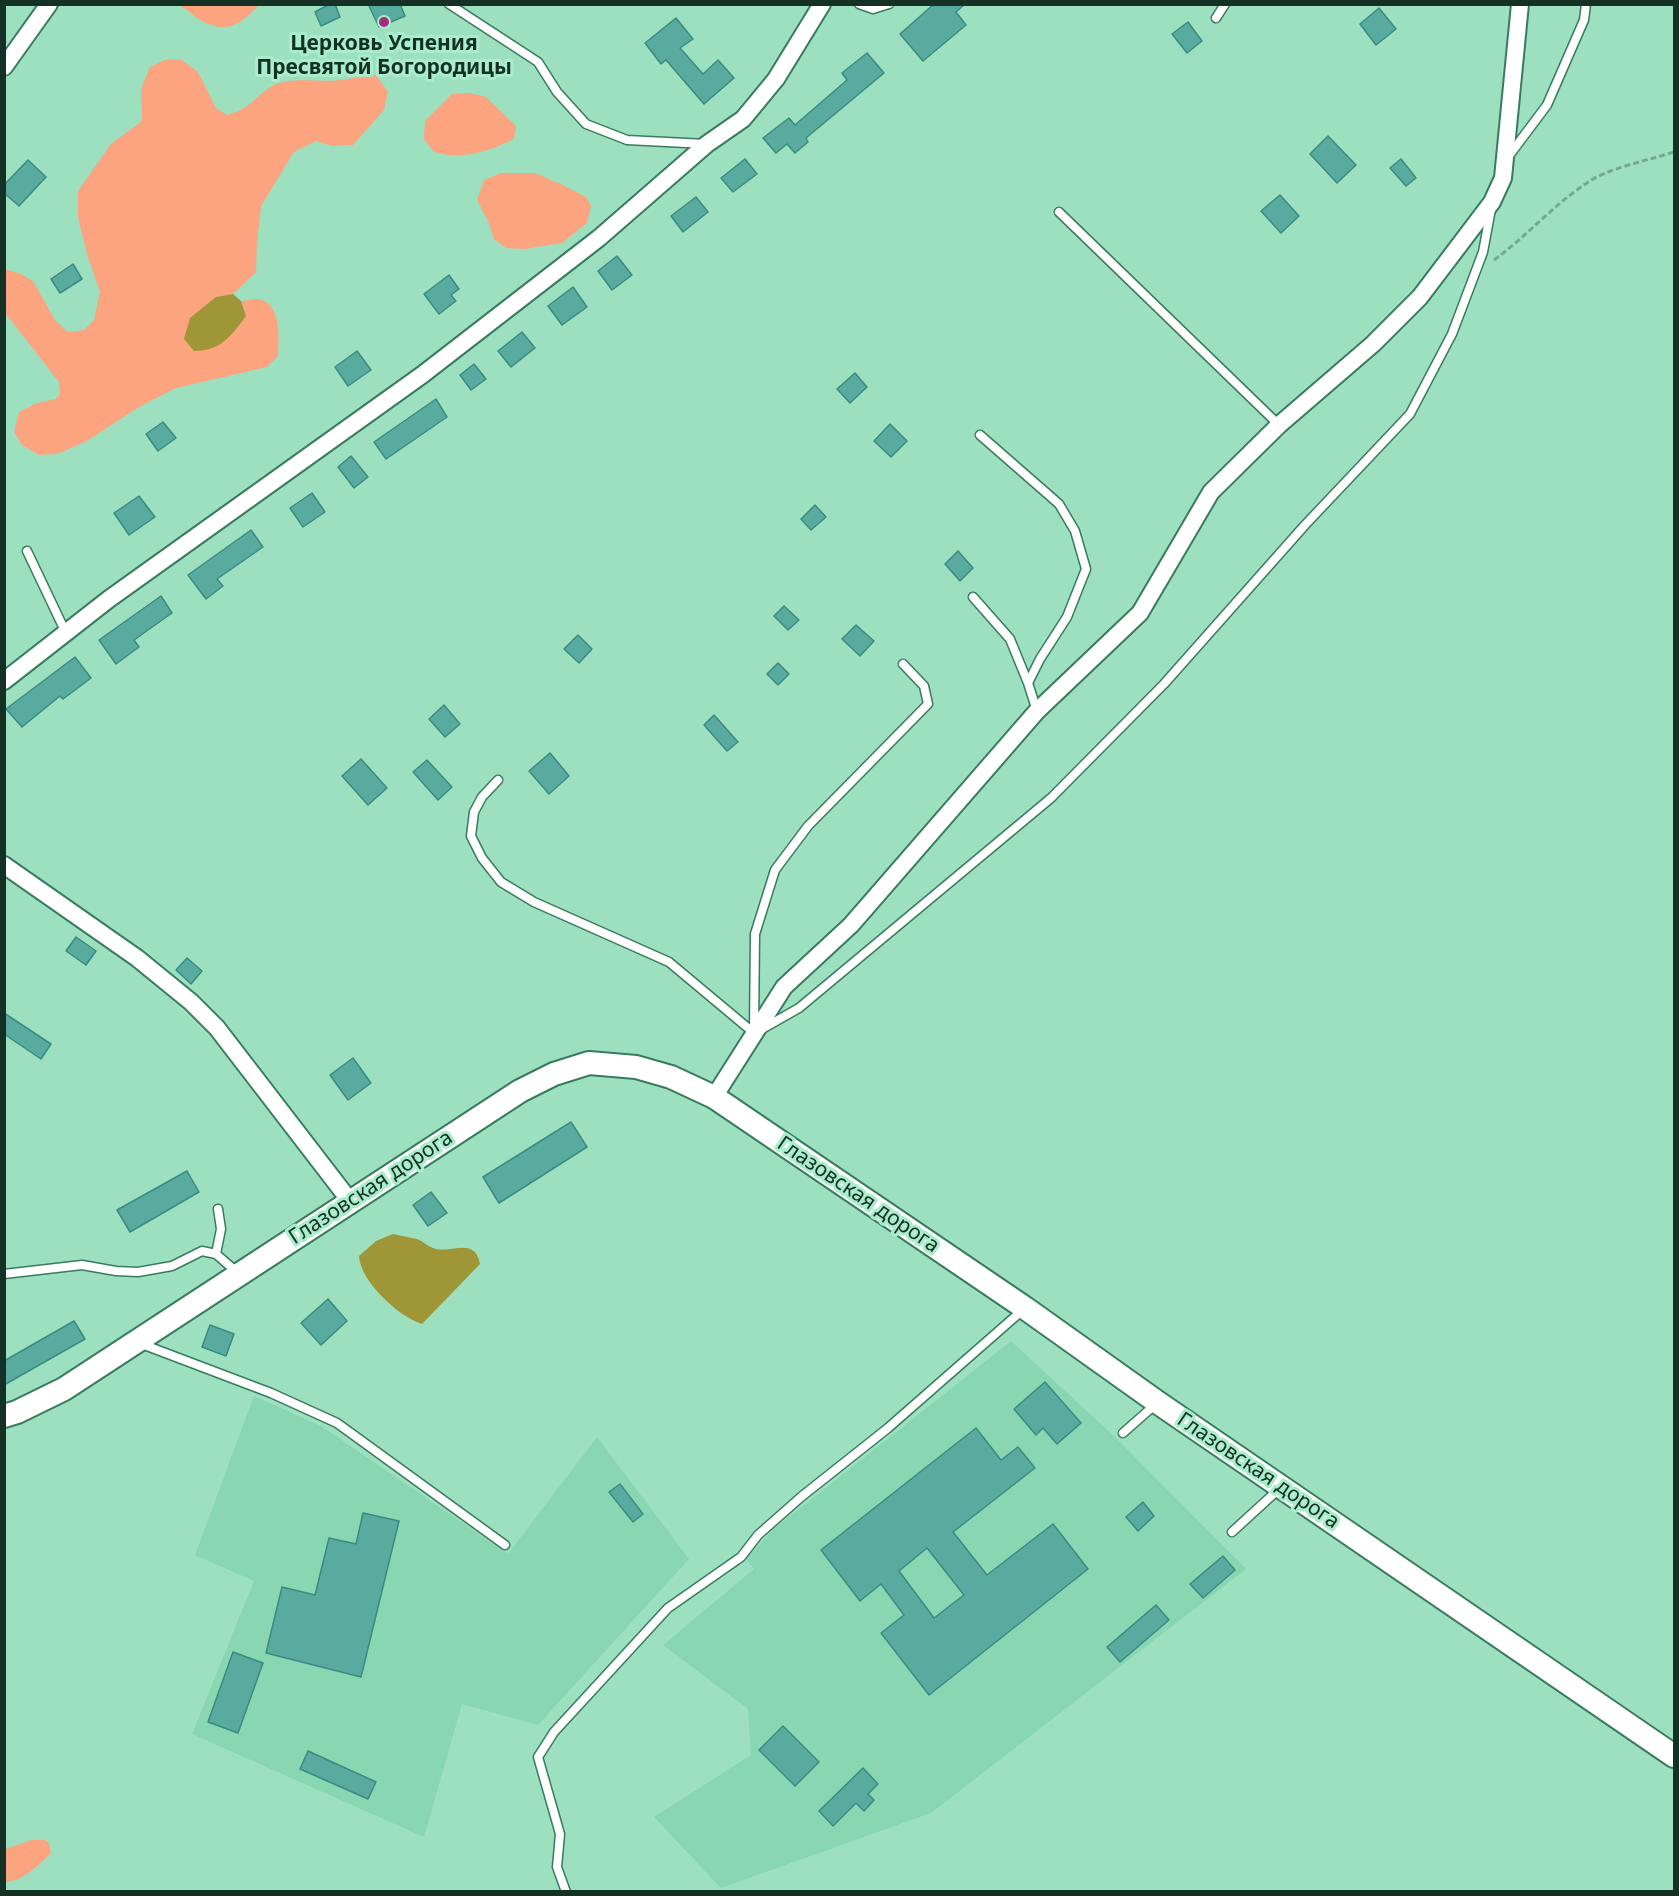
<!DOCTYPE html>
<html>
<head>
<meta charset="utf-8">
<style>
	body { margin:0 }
	#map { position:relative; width:1679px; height:1896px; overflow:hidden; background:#9ce0c0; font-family:"Noto Sans",sans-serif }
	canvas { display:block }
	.frame { position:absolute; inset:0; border:6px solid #153025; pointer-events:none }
</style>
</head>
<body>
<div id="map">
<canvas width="1679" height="1896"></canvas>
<div class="frame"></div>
</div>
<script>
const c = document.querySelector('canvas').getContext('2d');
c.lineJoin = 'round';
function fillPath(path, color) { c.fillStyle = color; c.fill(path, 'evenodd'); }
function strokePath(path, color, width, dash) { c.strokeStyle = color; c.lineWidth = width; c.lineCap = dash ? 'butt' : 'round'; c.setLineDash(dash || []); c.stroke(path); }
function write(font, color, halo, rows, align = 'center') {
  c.font = font + ' "Noto Sans",sans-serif'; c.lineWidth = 6; c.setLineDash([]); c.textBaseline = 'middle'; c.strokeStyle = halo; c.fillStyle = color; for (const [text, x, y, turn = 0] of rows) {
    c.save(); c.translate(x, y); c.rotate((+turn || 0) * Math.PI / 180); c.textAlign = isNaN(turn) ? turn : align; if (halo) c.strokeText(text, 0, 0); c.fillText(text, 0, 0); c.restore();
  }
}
const built = new Path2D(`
	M1011,1341L1116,1438L1246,1569L931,1813L721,1888L654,1817L751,1755L748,1709L663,1645L754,1569L746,1559L774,1529Z
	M254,1396L321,1426L508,1554L597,1437L689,1559L538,1725L462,1704L424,1837L192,1734L254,1581L195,1555Z`);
const green = new Path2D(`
	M179,5H259C241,23 229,35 202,21C194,17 187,9 179,5Z
	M167,59L182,60L198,72L216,108L227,115C253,108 255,95 274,85C293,76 319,83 339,80C352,79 363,75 376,75L388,92L384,110L353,145L332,146L316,141L294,152L261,206L257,242L256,272L233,294L216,297L246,316L241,301C246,301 251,299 256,299C282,300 279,338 278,356L267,367L176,388L139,407L87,441L57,454L39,455L22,445L14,432L19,412L37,403L55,399L60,395L59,382L5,313V269L21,274L33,281L55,320L68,332L84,330L94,320L100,292L87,254L78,218V191L111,144L142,121L141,89L150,67Z
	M470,93L486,97L516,126L514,139C487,152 463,160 434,152L424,139L425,121L452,94Z
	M501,173H535L567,187L586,197L591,206L587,223L562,243L524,249L506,248L494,239L488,221L477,200L484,180Z
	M31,1840H45L49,1843L51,1853C37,1866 24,1881 5,1882V1849Z`);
const water = new Path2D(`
	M233,294L241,301L246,316C231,336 221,351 194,351L184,339L190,318L216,297Z
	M393,1234C401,1236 409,1237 417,1239C423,1241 427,1246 433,1248C450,1255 475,1235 480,1264L422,1324C399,1317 360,1281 359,1256L376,1241Z`);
const building = new Path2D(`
	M330,4H335L340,17L321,26L315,12Z
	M368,4H400L405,16L379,27Z
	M934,4H965L956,12L966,25L923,61L900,34Z
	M1379,8L1396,29L1376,45L1360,24Z
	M676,18L693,39L680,48L703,74L718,60L734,78L704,104L666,60L661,64L645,43Z
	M1188,22L1202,41L1187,53L1172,34Z
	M867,53L884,73L806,138L808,142L795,153L787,144L776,153L763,138L789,118L795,125L847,80L842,73Z
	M1328,136L1356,165L1337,183L1310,154Z
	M745,159L757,174L733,192L721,178Z
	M1401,159L1416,178L1406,186L1390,168Z
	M28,160L46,177L19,206L4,193V185Z
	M1280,195L1299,216L1281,233L1261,211Z
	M696,197L708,212L683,232L671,216Z
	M617,256L632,275L612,290L598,271Z
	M73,264L82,279L60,293L51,279Z
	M449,275L459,289L451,295L456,301L439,314L424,294Z
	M573,287L587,307L562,325L548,306Z
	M522,332L535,348L511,367L498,351Z
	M357,351L371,370L348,386L335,367Z
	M474,364L486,379L471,390L460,375Z
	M855,373L867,387L850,403L837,389Z
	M436,399L447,417L386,459L374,442Z
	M163,422L176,438L158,451L146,434Z
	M890,424L907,441L891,457L874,441Z
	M351,456L368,477L354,488L338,467Z
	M312,493L325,512L303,527L290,508Z
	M139,496L155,517L129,535L114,513Z
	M815,505L826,517L811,530L801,519Z
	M251,530L263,547L217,579L223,586L206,599L188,575Z
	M958,551L973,568L960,581L945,564Z
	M161,596L172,613L134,640L139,647L116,664L99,640Z
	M784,606L799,620L788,630L774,616Z
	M856,625L874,641L860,656L842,639Z
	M578,635L592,649L579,663L564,649Z
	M75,657L91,678L63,699L60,696L22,727L6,709Z
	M778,663L789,674L778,685L767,674Z
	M444,705L460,724L445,737L429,719Z
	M714,715L738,742L727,751L704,725Z
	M550,753L569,776L549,794L529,771Z
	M361,759L387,788L368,805L342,776Z
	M427,760L452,787L438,800L413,772Z
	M76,937L96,951L86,965L66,951Z
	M187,958L202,971L191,984L176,970Z
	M4,1013L51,1044L41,1059L4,1034Z
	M353,1058L371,1083L348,1100L330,1075Z
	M571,1122L587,1147L499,1203L483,1177Z
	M187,1171L199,1192L130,1232L117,1210Z
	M431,1192L447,1213L428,1226L413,1205Z
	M328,1299L347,1321L321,1345L301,1323Z
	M74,1321L85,1339L4,1385V1361Z
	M210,1325L234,1334L226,1356L202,1347Z
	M1045,1382L1081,1423L1057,1444L1043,1428L1036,1435L1014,1409Z
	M976,1428L1001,1460L1018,1447L1035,1468L953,1532L987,1575L1053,1524L1088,1569L929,1695L881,1633L904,1615L881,1584L860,1601L821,1550ZM927,1548L964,1595L934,1618L899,1571Z
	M620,1484L643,1514L633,1522L609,1492Z
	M1143,1502L1154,1516L1138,1531L1126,1517Z
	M363,1513L399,1521L361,1677L266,1653L282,1587L315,1595L329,1538L356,1544Z
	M1223,1556L1235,1570L1203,1598L1190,1584Z
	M1156,1605L1169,1620L1120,1662L1107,1647Z
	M233,1652L263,1663L238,1733L208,1722Z
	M783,1726L819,1762L795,1786L759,1750Z
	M308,1751L376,1782L368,1799L300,1769Z
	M863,1768L878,1784L868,1794L874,1800L864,1811L856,1803L833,1826L819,1811Z`);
const path = new Path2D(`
	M1494,260C1526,237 1553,205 1587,183C1607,168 1650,160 1674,152`);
const lane = new Path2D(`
	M449,4L538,62L557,92L586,124L627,140L706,144
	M859,4L873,9L889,4
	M1216,18L1225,4
	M1508,157L1547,105L1584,20L1586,4
	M1059,212L1279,425
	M980,435L1059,504L1075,531L1086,569L1067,617L1040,659L1028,683L1037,711
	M27,551L66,633
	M973,597L1010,639L1028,683
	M498,780L482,797L474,812L471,836L482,858L501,882L534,902L669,962L754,1033
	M762,1029L799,1008L1051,798L1164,684L1305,525L1410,414L1452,334L1483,252L1491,209
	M754,1030L755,934L775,870L808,826L928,704L924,686L903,664
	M216,1254L221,1229L218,1209
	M4,1274L82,1265L116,1271L138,1272L172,1266L202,1251L216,1254L239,1274
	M139,1343L271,1393L337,1423L505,1545
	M1123,1433L1157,1403
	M1232,1532L1279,1489
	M566,1892L557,1867L560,1834L538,1757L554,1732L668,1608L741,1557L758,1535L801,1497L888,1428L1025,1308`);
const street = new Path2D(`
	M4,67L49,4
	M4,681L109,599L422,375L599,238L707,144L743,119L776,79L822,4
	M4,865L137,958L191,1002L217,1028L350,1201
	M714,1097L784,987L851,925L1037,711L1140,613L1211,492L1279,425L1373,344L1420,297L1492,202L1503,178L1520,4`);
const secondary = new Path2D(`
	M4,1416L17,1412L64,1389L520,1091L554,1074L589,1063L636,1067L671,1077L714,1097L1025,1308L1157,1402L1674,1756`);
const markers = [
	[384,22,6,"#a62a7e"]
];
const poiNames = [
	["Церковь Успения",384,44],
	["Пресвятой Богородицы",384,68]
];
const streetNames = [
	["Глазовская дорога",371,1188,-33],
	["Глазовская дорога",858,1195,34],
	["Глазовская дорога",1258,1471,34]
];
fillPath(built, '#89d6b3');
fillPath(green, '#fba47f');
fillPath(water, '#9f9638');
fillPath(building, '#5aab9f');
strokePath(building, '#398c81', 1.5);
strokePath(lane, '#387b5f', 11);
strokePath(street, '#387b5f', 20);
strokePath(secondary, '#387b5f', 26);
strokePath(path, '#72aa90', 3, [6, 3]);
strokePath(lane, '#fff', 8);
strokePath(street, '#fff', 16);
strokePath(secondary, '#fff', 22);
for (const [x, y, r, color] of markers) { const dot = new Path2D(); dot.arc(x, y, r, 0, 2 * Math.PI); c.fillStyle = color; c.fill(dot); strokePath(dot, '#a9edcd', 2); }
write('bold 21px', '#153025', '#a9edcd', poiNames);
write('21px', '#153025', '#a9edcd', streetNames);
</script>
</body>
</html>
